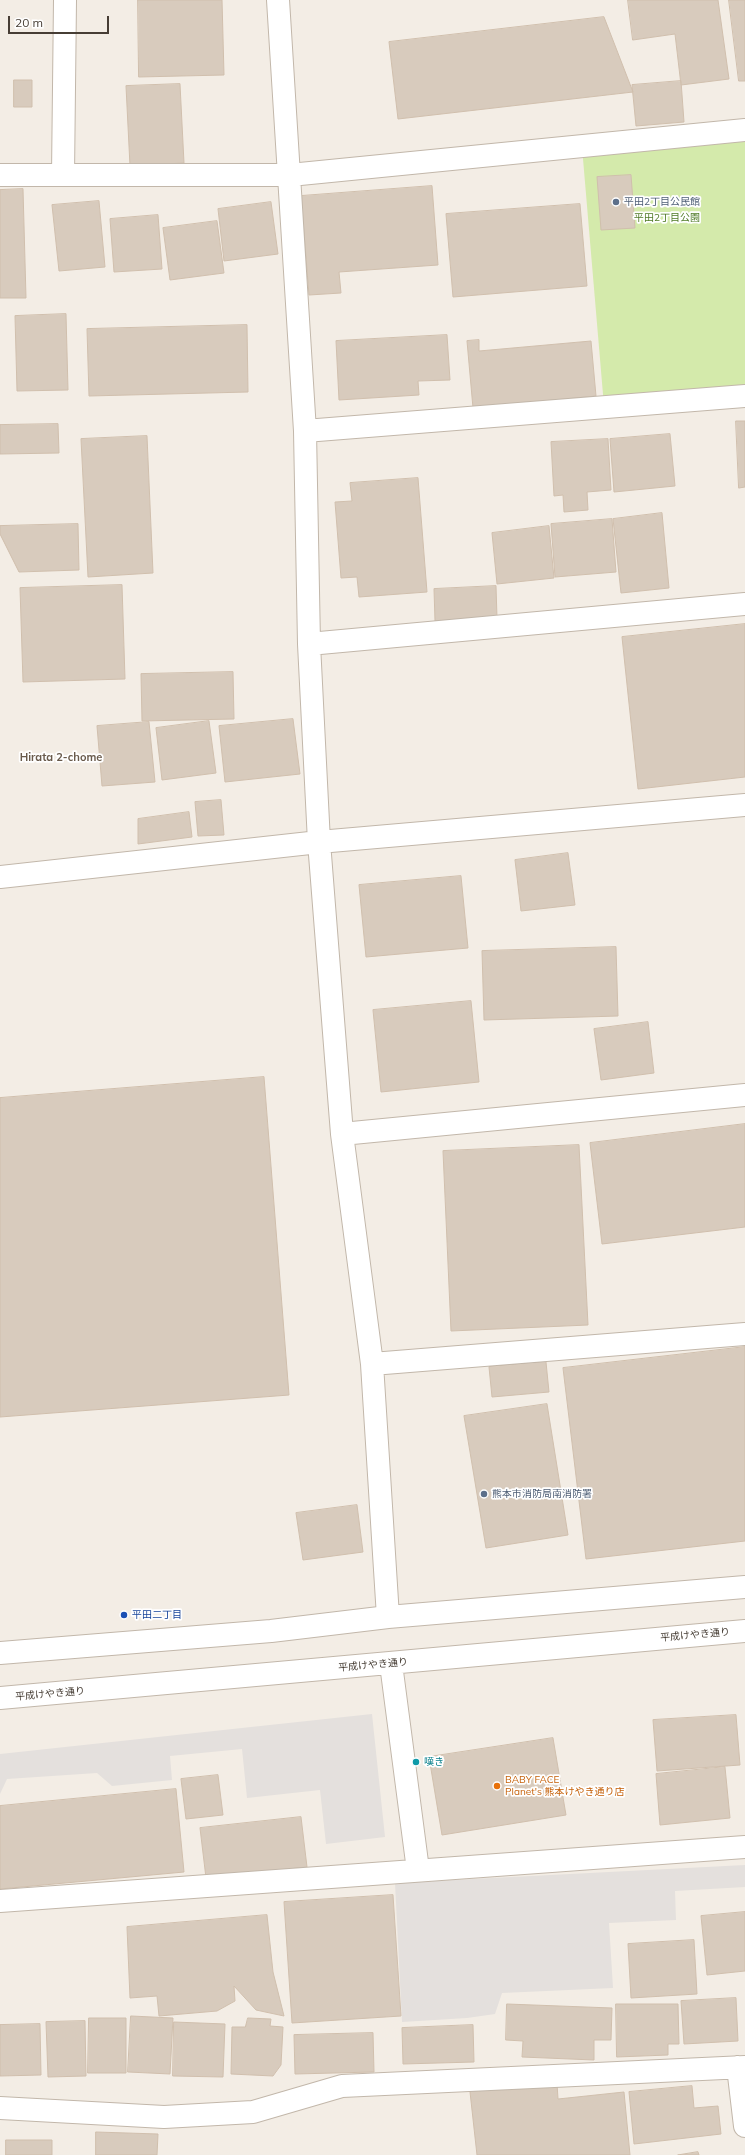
<!DOCTYPE html>
<html>
<head>
<meta charset="utf-8">
<style>
	body { margin:0 }
	#map { position:relative; width:745px; height:2155px; overflow:hidden; background:#f3ede5; font-family:Mulish,sans-serif }
	canvas { display:block }
	.scale { position:absolute; left:8px; top:16px; width:101px; height:18px; box-sizing:border-box; border:2px solid #463d34; border-top:0; padding-left:5px; font-size:12px; line-height:14px; white-space:nowrap; color:#463d34; -webkit-text-stroke:3px #fff; paint-order:stroke }
</style>
</head>
<body>
<div id="map">
<canvas width="745" height="2155"></canvas>
<div class="scale">20 m</div>
</div>
<script>
const c = document.querySelector('canvas').getContext('2d');
c.lineJoin = 'round';
function fillPath(path, color) { c.fillStyle = color; c.fill(path, 'evenodd'); }
function strokePath(path, color, width, dash) { c.strokeStyle = color; c.lineWidth = width; c.lineCap = dash ? 'butt' : 'round'; c.setLineDash(dash || []); c.stroke(path); }
function write(font, color, halo, rows, align = 'center') {
  c.font = font + ' Mulish,"Noto Sans JP",sans-serif'; c.lineWidth = 3.5; c.setLineDash([]); c.textBaseline = 'middle'; c.strokeStyle = halo; c.fillStyle = color; for (const [text, x, y, turn = 0] of rows) {
    c.save(); c.translate(x, y); c.rotate((+turn || 0) * Math.PI / 180); c.textAlign = isNaN(turn) ? turn : align; if (halo) c.strokeText(text, 0, 0); c.fillText(text, 0, 0); c.restore();
  }
}
const green = new Path2D(`
	M745,130V396L604,406L582,147Z`);
const parking = new Path2D(`
	M372,1714L385,1837L326,1844L320,1790L247,1798L242,1749L170,1756L172,1780L112,1786L97,1773L7,1779L0,1794V1754Z
	M745,1865V1887L675,1891L676,1920L609,1923L613,1988L502,1993L495,2014L467,2018L402,2022L395,1883Z`);
const building = new Path2D(`
	M138,0H222L224,75L139,77Z
	M628,0H718L729,79L681,85L675,34L633,40Z
	M729,0H745V81H739Z
	M604,17L633,92L398,119L389,42Z
	M14,80H32V107H14Z
	M681,81L684,122L636,126L632,85Z
	M180,84L184,163L130,166L126,86Z
	M631,175L635,228L601,230L597,177Z
	M432,186L438,265L339,272L341,293L309,295L301,196Z
	M23,189L26,298H0V190Z
	M99,201L105,267L59,271L52,205Z
	M271,202L278,254L224,261L218,209Z
	M580,204L587,286L453,297L446,214Z
	M158,215L162,269L114,272L110,219Z
	M217,221L224,273L170,280L163,228Z
	M66,314L68,390L17,391L15,316Z
	M247,325L248,392L89,396L87,329Z
	M447,335L450,380L418,381L419,395L339,400L336,341Z
	M479,340V351L591,341L596,396L473,408L467,341Z
	M736,421H745V487L739,488Z
	M58,424L59,453L0,454V425Z
	M670,434L675,486L614,492L610,439Z
	M147,436L153,573L88,577L81,439Z
	M608,439L611,490L587,492L588,510L564,512L563,495L554,496L551,442Z
	M418,478L427,592L359,597L357,577L341,578L335,502L352,501L350,483Z
	M662,513L669,588L621,593L613,519Z
	M612,519L616,572L555,577L551,524Z
	M78,524L79,570L19,572L0,534V526Z
	M549,526L554,578L497,584L492,533Z
	M122,585L125,679L23,682L20,588Z
	M496,586L497,618L435,621L434,589Z
	M745,624V777L638,789L622,637Z
	M233,672L234,719L142,721L141,674Z
	M293,719L300,774L225,782L219,726Z
	M209,721L216,773L162,780L156,728Z
	M149,722L155,782L102,786L97,726Z
	M221,800L224,835L198,836L195,802Z
	M189,812L192,837L138,844V819Z
	M568,853L575,905L521,911L515,860Z
	M461,876L468,948L366,957L359,885Z
	M616,947L618,1016L484,1020L482,951Z
	M471,1001L479,1082L381,1092L373,1010Z
	M648,1022L654,1073L601,1080L594,1029Z
	M264,1077L289,1395L0,1417V1098Z
	M745,1124V1227L602,1244L590,1143Z
	M579,1145L588,1325L451,1331L443,1151Z
	M745,1347V1541L586,1559L563,1368Z
	M546,1362L549,1392L492,1397L489,1367Z
	M547,1404L568,1535L486,1548L464,1416Z
	M357,1505L363,1552L303,1560L296,1513Z
	M736,1715L740,1765L657,1771L653,1720Z
	M553,1738L566,1815L442,1835L429,1757Z
	M725,1767L730,1818L660,1825L656,1774Z
	M218,1775L223,1815L186,1819L181,1779Z
	M176,1789L184,1872L0,1889V1806Z
	M301,1817L307,1867L206,1878L200,1828Z
	M393,1895L401,2016L292,2023L284,1902Z
	M745,1912V1971L707,1975L701,1916Z
	M267,1915L273,1972L284,2016L256,2010L234,1986L235,2001L217,2011L159,2016L157,1996L130,1998L127,1927Z
	M694,1940L697,1994L631,1998L628,1944Z
	M736,1998L738,2041L684,2044L681,2001Z
	M507,2004L612,2008L611,2040H594V2060L522,2057L523,2041L506,2040Z
	M616,2004H678L679,2044H668V2055L617,2057Z
	M131,2016L173,2018L170,2074L128,2072Z
	M89,2018H126V2073H88Z
	M248,2018L271,2019L270,2026L283,2027L281,2065L273,2076L231,2074L232,2027H245Z
	M85,2021L86,2076L48,2077L46,2022Z
	M174,2022L225,2024L223,2077L173,2076Z
	M40,2024L41,2075L0,2076V2025Z
	M473,2025L474,2062L403,2064L402,2028Z
	M373,2033L374,2072L295,2074L294,2035Z
	M557,2083L558,2099L624,2092L630,2155H477L470,2092Z
	M692,2086L694,2108L718,2106L721,2134L634,2144L629,2092Z
	M96,2132L158,2134L157,2155H96Z
	M6,2140H52V2155H6Z
	M698,2152L699,2155H678Z`);
const minor = new Path2D(`
	M278,0L305,431L309,644L319,842L342,1134L372,1364L388,1617
	M0,175H290L745,130
	M63,175L65,0
	M305,431L745,396
	M309,644L745,604
	M0,877L319,842L745,805
	M342,1134L745,1095
	M372,1364L745,1334
	M0,1653L271,1631L388,1617L745,1587
	M391,1664L418,1870
	M0,1698L745,1631
	M0,1901L745,1847
	M738,2067L745,2126
	M0,2108L164,2117L253,2112L342,2086L745,2067`);
const markers = [
	[616,202,4,"#5c6f8a"],
	[484,1494,4,"#5c6f8a"],
	[124,1615,4,"#1a4fb4"],
	[416,1762,4,"#0f9aa8"],
	[497,1786,4,"#e8710a"]
];
const serviceNames = [
	["平田2丁目公民館",624,202],
	["熊本市消防局南消防署",492,1494]
];
const parkNames = [
	["平田2丁目公園",667,218]
];
const transitNames = [
	["平田二丁目",132,1615]
];
const streetNames = [
	["平成けやき通り",695,1635,-5],
	["平成けやき通り",373,1665,-5],
	["平成けやき通り",50,1694,-5]
];
const cultureNames = [
	["嘆き",424,1762]
];
const foodNames = [
	["BABY FACE",505,1780],
	["Planet's 熊本けやき通り店",505,1792]
];
const neighbourhoodNames = [
	["Hirata 2-chome",61,758]
];
fillPath(green, '#d4eaab');
fillPath(parking, '#e4e0dd');
fillPath(building, '#d8cbbd');
strokePath(building, '#d0bfad', 1);
strokePath(minor, '#c2b7aa', 24);
strokePath(minor, '#fff', 22);
for (const [x, y, r, color] of markers) { const dot = new Path2D(); dot.arc(x, y, r, 0, 2 * Math.PI); c.fillStyle = color; c.fill(dot); strokePath(dot, '#fff', 1.5); }
write('10px', '#4e5e75', '#fff', serviceNames, 'left');
write('10px', '#4e7a25', '#fff', parkNames);
write('10px', '#164399', '#fff', transitNames, 'left');
write('10px', '#463d34', '#fff', streetNames);
write('10px', '#0d838f', '#fff', cultureNames, 'left');
write('10px', '#c56008', '#fff', foodNames, 'left');
write('bold 11px', '#695a4b', '#fff', neighbourhoodNames);
</script>
</body>
</html>
